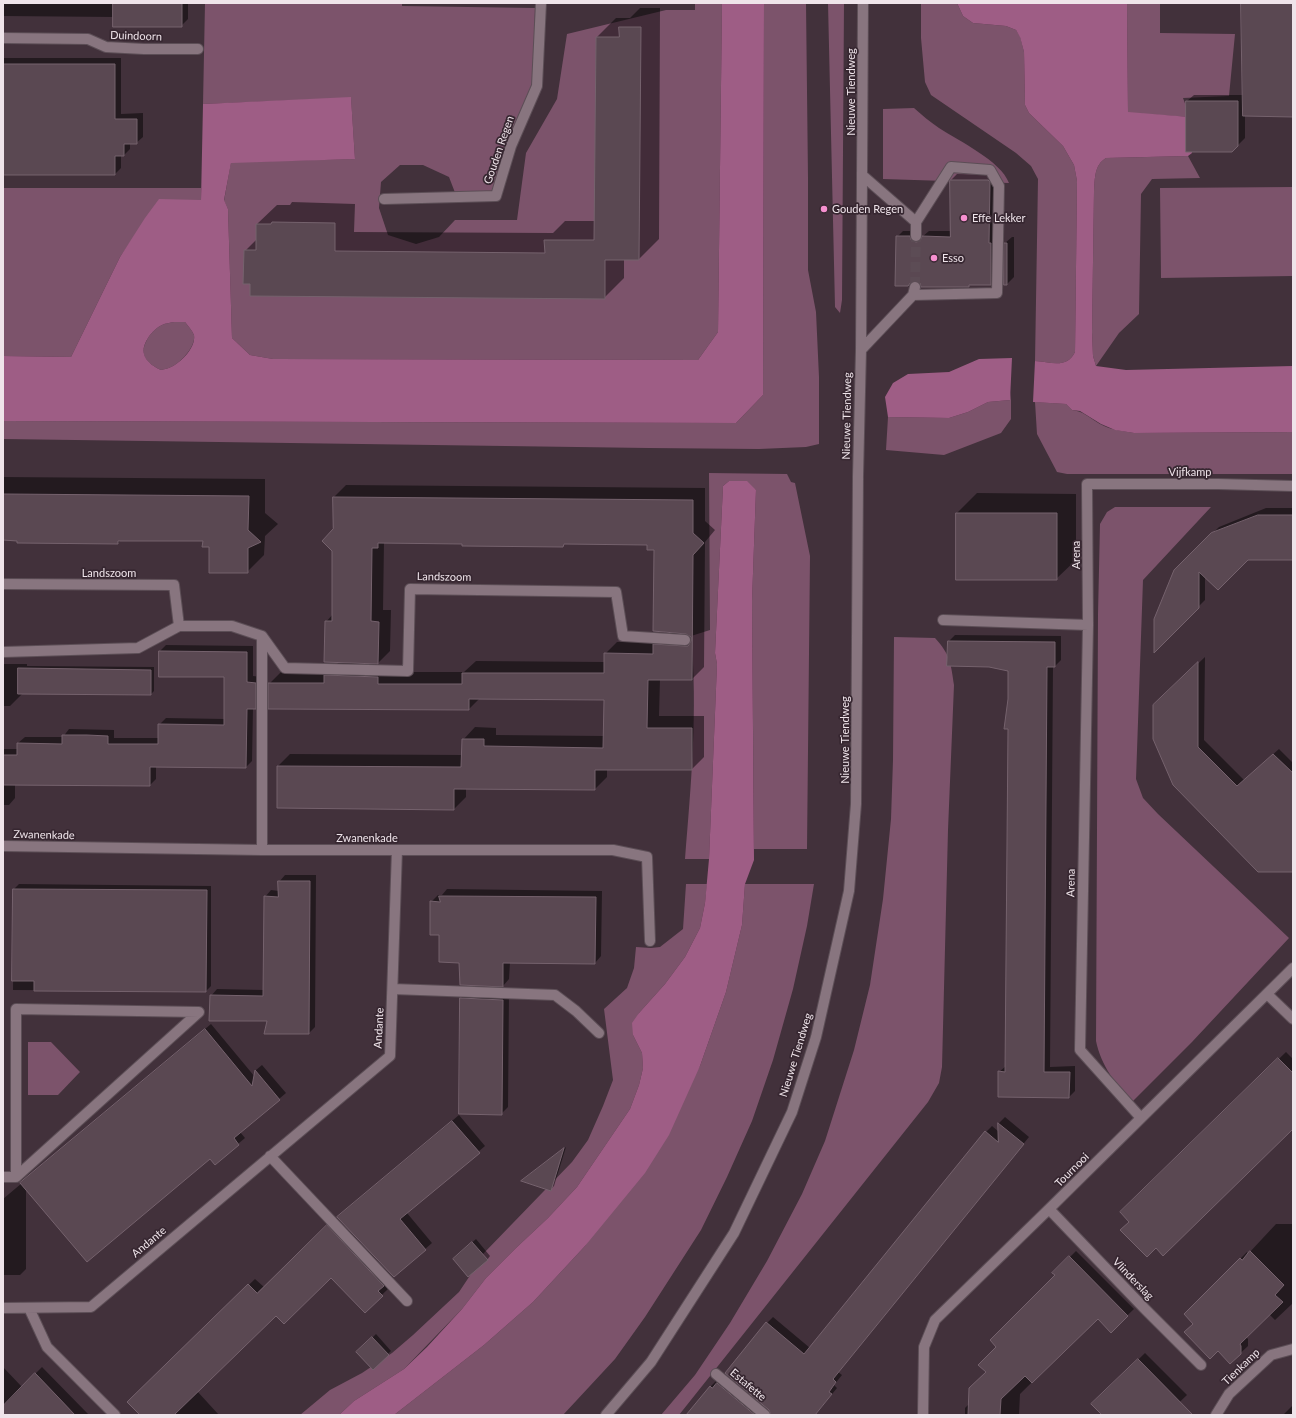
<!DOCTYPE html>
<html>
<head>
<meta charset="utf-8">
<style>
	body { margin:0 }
	#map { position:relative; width:1296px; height:1418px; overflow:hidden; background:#42313b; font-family:Lato,sans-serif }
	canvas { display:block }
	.frame { position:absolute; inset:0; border:4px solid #efe4ea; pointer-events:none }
</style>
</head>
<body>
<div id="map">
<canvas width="1296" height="1418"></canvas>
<div class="frame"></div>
</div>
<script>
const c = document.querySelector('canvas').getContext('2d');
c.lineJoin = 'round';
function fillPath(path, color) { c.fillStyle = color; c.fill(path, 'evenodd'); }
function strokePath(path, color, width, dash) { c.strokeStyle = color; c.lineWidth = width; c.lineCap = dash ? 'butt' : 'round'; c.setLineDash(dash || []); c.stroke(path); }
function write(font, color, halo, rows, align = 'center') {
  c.font = font + ' Lato,sans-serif'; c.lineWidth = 3.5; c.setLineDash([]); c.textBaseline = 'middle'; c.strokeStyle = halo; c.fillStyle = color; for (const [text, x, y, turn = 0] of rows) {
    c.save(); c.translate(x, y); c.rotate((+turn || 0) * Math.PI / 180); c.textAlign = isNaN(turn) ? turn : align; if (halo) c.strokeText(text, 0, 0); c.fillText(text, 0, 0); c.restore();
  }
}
const green = new Path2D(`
	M205,3H402V6L535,8L534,88L504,144L500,195L459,203L449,177L423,165H400L381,182L379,208L388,235L416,244L439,237L455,220H517L526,153L557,99L567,34L666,10H695V3H722L718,332L698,360L273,359L250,355L232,338L228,209L224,201L231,162L355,159L351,98L203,104Z
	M764,3H806L808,178V270L816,312L819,377V444L806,447L759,449L648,448L3,439V421L736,423L763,395Z
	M828,3H844L842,300L840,313L835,307Z
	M921,3H957L963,16L973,23L1006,26L1016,30L1020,36L1024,52L1025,105L1029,113L1063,146L1074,165L1077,181L1075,352C1067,369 1051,362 1035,361L1038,179L1031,166L1016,153L931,95L925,82L921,38Z
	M1127,3H1160V33L1235,34L1229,96L1183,98L1190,117L1128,113Z
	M914,108C922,115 930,122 939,128C959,141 1001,161 1009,183L883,179V109Z
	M1188,156L1200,178L1152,179L1141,194L1139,314L1119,333L1096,366L1093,356L1092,332L1094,192C1095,179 1094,165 1106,158Z
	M1293,187V276L1161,278L1160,188Z
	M3,188H201V200H159L120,257L71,357L3,356Z
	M174,322H185C188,326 192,330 194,335C196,346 182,361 173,366C170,368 165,369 161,370C146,363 138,354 148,338C151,333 157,327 162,325C166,323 170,323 174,322Z
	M1011,392V419L1001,433L944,455L886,450L888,417L949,418L968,412L988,402L1010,400Z
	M1035,402L1066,404L1072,410C1083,411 1090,418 1100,424C1111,430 1122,431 1134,433L1293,432V474H1067L1057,472L1037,434Z
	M709,473L787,474L791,482L795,483L810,556L807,849H754L752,601L756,490L729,481L723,486L715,653L717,664L709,859H685C691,785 698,710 691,636L710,630Z
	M1115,507H1211L1143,580L1136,779L1143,798L1158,814L1289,938L1192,1042L1132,1102C1116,1084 1101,1066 1096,1041L1098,614L1100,524L1107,512Z
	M894,637L935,638C950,654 951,664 954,685L948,830L942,1067L939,1083L928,1102L679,1415H661L695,1375L730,1323L767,1261L802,1194L825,1141L854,1050L870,985L883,899L891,819L893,760Z
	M686,884H707L705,903L700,928L685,957L665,984L639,1013L633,1035L642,1053L643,1068L639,1085L630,1109L577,1187L548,1218L516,1248L486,1278L462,1309L404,1369L354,1401L339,1415H300L330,1390L362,1373L392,1353L413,1335L459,1292L473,1271L475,1255L483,1254L572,1162L588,1140L603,1106L613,1080L604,1009L627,988L634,968L636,947L651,948L660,947L683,929Z
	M745,884H814L807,926L793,989L773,1060L752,1121L727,1177L701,1230L645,1317L615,1359L563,1415H394L484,1345L533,1302L585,1246L700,1066L726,992L742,925Z
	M28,1042H51L80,1072L58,1095H28Z`);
const water = new Path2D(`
	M722,3H764L763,395L736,423L3,421V356L71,357L120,257L145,218L159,199L201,200L203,104L351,97L355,159L231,163L224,200L228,209L232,338L250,355L273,359L698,360L718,332ZM174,322H185C188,326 192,330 194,335C196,347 182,361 173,366C170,368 165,369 161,370C146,363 138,353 148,338C151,333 157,327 162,325C166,323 170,323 174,322Z
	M957,3H1127L1128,112L1190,117L1192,153L1188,156L1106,158C1094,165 1095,179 1094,192L1092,332L1093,356L1096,366L1126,370L1293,366V432L1134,433L1115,430L1101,424L1080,411L1072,410L1066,404L1033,402L1035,361C1051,362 1067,369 1075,352L1077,181L1074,165L1063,146L1029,113L1025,105L1024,52L1020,37L1016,30L1006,26L973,23L963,16Z
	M1012,358L1010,400L988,402L968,412L949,418L888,417L885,397L893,383L908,374L949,372L979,359Z
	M729,481H747L756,490L752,601L754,860L745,884L742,925L726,992L700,1066L669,1135L645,1173L585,1246L533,1302L484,1345L394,1415H339L354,1401L404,1369L427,1347L462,1309L486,1278L516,1248L548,1218L577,1187L630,1109L639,1085L643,1068L642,1053L633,1035L632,1023L639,1013L665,984L685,957L700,928L705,903L709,859L717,664L715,653L723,486Z`);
const shadow = new Path2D(`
	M3,3H188V19L181,26L114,17L3,16Z
	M1242,3H1293V116L1245,115V138L1238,145L1187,101L1194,95H1244Z
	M640,8H660L659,239L639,259H624V278L604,298L251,283L245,251L257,239V224L277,205H290L292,202L355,204L354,232L553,233L565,221H595L596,38L616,18H630Z
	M3,58H121V114L143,113V137L136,143H130V149L124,155H121V168L115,174H3Z
	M957,174L994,175L996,278L990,284H971L968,286L921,282L916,280L913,281L908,285L897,237L903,231H915L916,234L922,237L929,231H951V180Z
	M1012,237H1014V277L1007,284L1005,243Z
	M3,477L265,479V513L278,524L265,536L264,555L247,572L204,540H121L118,543L18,542V540L3,539Z
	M346,485L705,488V521L715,530L705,542L704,667L692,679H660L659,716H704V757L692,769H607V777L595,789L466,788V797L454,809L278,766L290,754L463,755V740L475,727L496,728V735L604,736L605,699L480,698L469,709L270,708V683L282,671L329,672L339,662L326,622L333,614L334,497ZM384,542L463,543L563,546L565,543L648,544L655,549L667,631L657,642H617L605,654V662L476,661L464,672H390V665H376L390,651L391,610H383Z
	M977,493L1076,494V560L1056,579L957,513Z
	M1266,508H1293V559H1248L1205,577V600L1155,650L1175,571L1219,527Z
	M955,635L1061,636V660L1055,666H1053L1050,1067L1075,1066V1091L1069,1097L999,1072L1006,1066L1009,670L949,641Z
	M166,645L253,646V676L262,677V701L255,708H253L252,761L246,767L156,766V779L150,785L15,784V798L9,805H3V749H18V743L25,737H63L69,729L114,730V738H159V725L166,718L225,719V676L160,651Z
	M1205,657L1204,740L1244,780L1279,749L1293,763V871H1258L1161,699Z
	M3,664H27V666L154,667V691L151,694L23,693L10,706H3Z
	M285,875H316L315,1027L309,1033L269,1020L211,996L217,989L264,990L265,897L271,890L279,891V882Z
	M19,884L211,886V986L206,991L13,990L14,889Z
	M447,889L602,891L601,956L595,963L510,962L509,979L503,986L460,962L440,934L431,902L438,895H442Z
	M467,992L509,993L508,1107L501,1114L461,998Z
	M211,1024L255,1077L256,1070L262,1065L286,1093L240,1132L245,1138L226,1154L26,1188V1269L20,1275H3V1199Z
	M1286,1052L1293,1059V1128L1131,1221L1122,1212Z
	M459,1115L485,1146L407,1213L432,1243L394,1276L338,1217Z
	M1005,1117L1029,1137L838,1372L842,1375L834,1385L837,1388L815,1415H772L767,1323L773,1317L810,1348L986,1132L992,1126L999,1132V1123Z
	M566,1147L554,1186L551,1189L526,1178Z
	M334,1220L389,1279L384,1284L388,1289L365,1311L332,1277L276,1315L197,1391L219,1415H141L128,1402L255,1279L264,1287Z
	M1276,1224H1293V1303L1275,1320L1269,1314L1246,1337L1248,1339V1346L1230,1363L1185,1314L1247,1252L1248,1254Z
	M476,1239L490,1256L487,1260L457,1256Z
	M1076,1251L1134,1309L1111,1331L1098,1317L1020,1394L1019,1415H965V1408L969,1404L987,1372L998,1347L1056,1275L1054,1273Z
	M376,1334L391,1351L373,1368L358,1352Z
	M1145,1353L1187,1395L1166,1415H1101L1102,1414L1093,1404Z
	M3,1367L22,1387L42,1367L89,1415H3Z
	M716,1381L769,1415H707L710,1387Z
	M1293,1405V1415H1283Z`);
const building = new Path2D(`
	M113,3H182V27H113Z
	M1241,3H1293V117L1243,116Z
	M619,27H641L639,260H605V299L250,296V284H243L244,250H256V224H271L272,222L335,223V251L545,253L544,240H594L596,37H619Z
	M4,64H115V119H137V144H124V156H115V175H4Z
	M1186,101H1238V146L1232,152H1186Z
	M950,180H988L990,182L989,243H991V285H969V287H921L920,283L916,281L911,282L908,286H895L896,236H910L911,240L916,242L920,241L922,236L950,237Z
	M1004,243H1007V285H1004Z
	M3,494L249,496L248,530L261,542L248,548V573H209V547H202L203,541H118V544L17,543V541L3,540Z
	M333,497L693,500V533L704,543L693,555L692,680H648L647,728H692V770H595V790L454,789V810L277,808V766L461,767L462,739H484V746L603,748L604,700L469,699V710L268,709V683H324V675L378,677V684H462V673H604V653L653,654V644L685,646H688L691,641V637L686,634L653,631L654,550H647V545L564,544L563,547L462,546V544L378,543V548H372L371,621L379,622L378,664L324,662L325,621H332V551L322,541L333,529Z
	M956,513H1057V580H956Z
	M1258,515H1293V560H1248L1218,590L1199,572V608L1154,653V619L1174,570L1211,533Z
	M948,641L1055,642V667H1047L1044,1072H1070L1069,1098L998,1097V1071L1005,1072L1008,729H1004L1008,699V671L989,667L947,666Z
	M159,651L247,652V682L256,683V709H247L246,768L150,767V786L3,785V755H17V743L62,744V735H87L108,736V744H158V724L224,725V677H159Z
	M1198,662V747L1237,786L1273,754L1293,773V872H1258L1173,785L1153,739V705Z
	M18,668L151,670V695L18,694Z
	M278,881H310L309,1034H264L267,1021H209L210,995L263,996L264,896L278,897Z
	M13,889L207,890L206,992L34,991V981H12Z
	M439,896L596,897L595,964L503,963V987L460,985L459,963L439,962V935H430V901L440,902Z
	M460,998L503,1000L502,1115L459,1114Z
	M205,1029L252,1086L255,1070L280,1100L234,1138L239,1145L215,1165L210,1159L87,1262L20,1183Z
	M1278,1058L1293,1073V1129L1163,1256L1156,1248L1147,1257L1120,1230L1129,1222L1120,1212Z
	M452,1121L480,1153L400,1219L426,1250L394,1277L337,1217Z
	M998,1123L1024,1144L833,1379L836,1382L829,1392L832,1394L815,1415H771L769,1410L725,1373L766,1322L804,1354L985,1131L998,1142Z
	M564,1148L551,1191L521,1181Z
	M327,1225L384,1286L378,1291L383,1296L365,1313L331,1278L284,1324L276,1316L174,1415H140L127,1402L248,1284L257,1293Z
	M472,1242L488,1260L468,1277L453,1259Z
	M1250,1251L1284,1285L1275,1295L1283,1302L1240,1344L1241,1346V1354L1230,1364L1218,1351L1210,1359L1184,1332L1193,1324L1184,1314L1240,1258L1242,1260Z
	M1069,1256L1128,1316L1111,1333L1098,1319L1032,1383L1025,1376L1001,1399L1000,1415H968L969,1388L986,1372L978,1365L996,1347L990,1340L1055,1275L1052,1273Z
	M372,1337L389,1355L373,1370L356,1352Z
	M1138,1359L1193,1415H1102L1091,1404Z
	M35,1373L57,1396L75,1415H3V1406Z
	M717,1383L755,1415H686L710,1386L712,1388Z`);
const minorTunnel = new Path2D(`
	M915,287L916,236`);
const minor = new Path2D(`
	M3,38L88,39L106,47L144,49H198
	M862,175L916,222V236
	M384,199L496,196L511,146L537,86L541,3
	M913,295L997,293L999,186L990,170L951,167L916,222
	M861,350L913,295L915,287
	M3,584L174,585L179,626
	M943,620L1088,625
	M262,636V850
	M3,652L138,648L179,626H232L262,636L285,668L408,671L410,589L616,592L623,636L685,640
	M3,846L262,850H613L647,857L650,941
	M393,989L555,995L576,1011L599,1033
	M1267,994L1293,1019
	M1141,1118L1080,1050L1088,625L1087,484H1218L1293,486
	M270,1156L407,1301
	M3,1177H16L199,1012L16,1009V1177
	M1049,1209L1145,1309L1201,1365
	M3,1308L91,1307L390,1056L397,850
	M29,1308L47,1347L115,1415
	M716,1374L765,1415
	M606,1415L651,1362L734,1233L792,1112L816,1037L849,891L856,804L858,476L861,350L863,3
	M923,1415L924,1347L935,1320L1049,1209L1293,968
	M1216,1415L1229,1394L1271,1355L1293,1349`);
const markers = [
	[824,209,4,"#f690cf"],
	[964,218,4,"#f690cf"],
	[934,258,4,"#f690cf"]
];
const streetNames = [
	["Duindoorn",136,36,2],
	["Nieuwe Tiendweg",851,92,-90],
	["Gouden Regen",499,150,-71],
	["Nieuwe Tiendweg",847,416,-89],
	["Vijfkamp",1190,472],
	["Arena",1076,555,-90],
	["Landszoom",109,573],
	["Landszoom",444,577,1],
	["Nieuwe Tiendweg",845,740,-90],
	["Zwanenkade",44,835,1],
	["Zwanenkade",367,838],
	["Arena",1071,883,-89],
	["Andante",379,1028,-87],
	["Nieuwe Tiendweg",796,1055,-73],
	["Tournooi",1072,1170,-45],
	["Andante",149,1242,-40],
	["Vlinderslag",1133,1279,46],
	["Tienkamp",1241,1367,-44],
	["Estafette",748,1385,40]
];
const poiNames = [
	["Gouden Regen",832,209],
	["Effe Lekker",972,218],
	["Esso",942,258]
];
fillPath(green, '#7c536b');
fillPath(water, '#9e5d85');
fillPath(shadow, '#0007');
fillPath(building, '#5a4852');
strokePath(building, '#75626d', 1);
strokePath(minorTunnel, '#5c4c55', 10, [10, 5]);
strokePath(minor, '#5c4e56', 12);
strokePath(minor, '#88757f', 10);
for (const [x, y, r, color] of markers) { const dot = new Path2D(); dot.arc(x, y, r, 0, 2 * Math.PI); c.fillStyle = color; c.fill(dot); strokePath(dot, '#372731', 1.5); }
write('11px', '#efe4ea', '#372731', streetNames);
write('11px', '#efe4ea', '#372731', poiNames, 'left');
</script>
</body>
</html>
